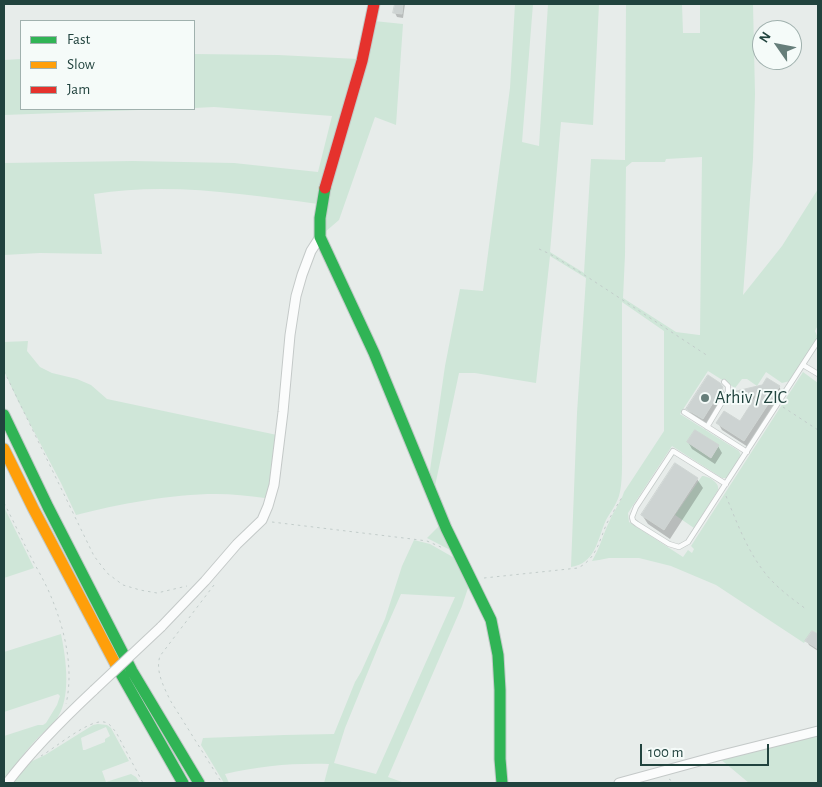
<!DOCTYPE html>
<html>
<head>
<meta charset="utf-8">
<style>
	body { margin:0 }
	#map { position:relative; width:822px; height:787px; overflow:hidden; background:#e7ecea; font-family:"Alegreya Sans",sans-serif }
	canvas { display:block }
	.frame { position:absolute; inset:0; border:5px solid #21433e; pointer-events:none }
	.legend { position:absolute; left:20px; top:20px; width:175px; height:90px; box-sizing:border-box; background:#f5fbf9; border:1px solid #a0b1ae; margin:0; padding:6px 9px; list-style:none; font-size:15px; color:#21433e }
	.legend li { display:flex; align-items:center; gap:10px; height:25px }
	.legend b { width:25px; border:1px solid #a0b1ae }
	.north { position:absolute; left:752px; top:20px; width:50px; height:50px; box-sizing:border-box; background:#f5fbf9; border:1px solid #a0b1ae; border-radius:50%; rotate:303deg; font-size:14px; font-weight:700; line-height:20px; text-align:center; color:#21433e }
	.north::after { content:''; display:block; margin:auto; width:18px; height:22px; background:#667e7a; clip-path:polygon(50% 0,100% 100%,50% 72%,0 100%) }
	.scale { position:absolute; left:640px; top:744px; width:129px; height:22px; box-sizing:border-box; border:2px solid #21433e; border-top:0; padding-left:6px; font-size:15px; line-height:18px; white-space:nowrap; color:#21433e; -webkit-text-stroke:4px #f5fbf9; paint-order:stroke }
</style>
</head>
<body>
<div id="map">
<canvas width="822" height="787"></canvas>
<div class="frame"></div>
<ul class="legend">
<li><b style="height:6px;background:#30b455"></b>Fast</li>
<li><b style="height:6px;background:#ff9f0a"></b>Slow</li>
<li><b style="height:6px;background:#e5322d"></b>Jam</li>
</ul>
<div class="north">N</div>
<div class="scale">100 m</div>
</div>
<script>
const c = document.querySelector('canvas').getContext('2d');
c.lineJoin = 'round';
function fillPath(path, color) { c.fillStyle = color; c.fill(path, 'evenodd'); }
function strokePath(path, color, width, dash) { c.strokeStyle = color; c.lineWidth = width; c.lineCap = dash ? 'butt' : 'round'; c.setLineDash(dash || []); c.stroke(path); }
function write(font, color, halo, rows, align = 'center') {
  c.font = font + ' "Alegreya Sans",sans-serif'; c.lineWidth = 4; c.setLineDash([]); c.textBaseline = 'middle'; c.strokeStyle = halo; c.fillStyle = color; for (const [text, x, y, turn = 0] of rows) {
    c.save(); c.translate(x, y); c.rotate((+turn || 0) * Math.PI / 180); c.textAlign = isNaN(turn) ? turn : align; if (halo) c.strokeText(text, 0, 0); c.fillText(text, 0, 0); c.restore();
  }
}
const green = new Path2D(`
	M515,4H533L522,142L539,146L548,4H599L593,125L561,122L550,252L584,273L591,159L625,160L626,4H682L683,33H700V4H753L755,94L753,159L743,295L782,246L818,189V325L815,331L818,338L790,381L782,383L766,372L757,386L747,379H742L735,388L708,371L680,414L739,451L741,456L727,478H722L672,446L628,513L629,522L683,557L688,550L692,553L694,549L691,546L803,372L818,383V634L812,631L804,643L716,585L671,566L639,558H609L599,560L592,561C600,548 603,534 610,520C614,510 621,502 624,492L664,431V331L622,302V446C622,459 623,484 619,496C616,505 610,513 606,520C597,540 596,563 571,567L577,413L586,278L550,256L536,383L475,373H459L435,486L429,477L445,366L460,289L483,291L510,88ZM702,157L700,335H699L676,332L623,298L625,255L626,167L632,162H665L666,159Z
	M374,21L403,24L396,125L375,117L339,220L325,232L327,197Z
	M194,54L278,55L358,59L318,204C244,194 168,182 94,194L102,254L40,253L4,255V163L133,161L234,163L318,172L332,116L214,107L194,108Z
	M21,59V109H165L4,115V60Z
	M28,341L27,351L40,367L52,373L77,379L91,385L107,399L277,435L269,487L265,498C249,496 232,494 216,494C171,494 119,504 76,515L61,483L18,401L4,371V342Z
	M702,476C709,476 720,483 718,490L694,528L675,515Z
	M4,507L34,568L4,578Z
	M441,524L454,552L427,538Z
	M414,540L430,544L458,560L470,582L462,606L388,777L402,782V783H324L329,764C293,763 259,766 225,774L229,783H224L201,745L203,738L284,735L334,734L355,682L361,672L385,619L402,566ZM401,594L455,597L376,774L334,763L345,728L383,635Z
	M61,634C66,658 72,699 56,720C49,728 41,734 34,742C23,754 13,768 4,781V736L38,725H43L46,723L57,705L60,696L58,694L4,712V652Z
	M98,724L107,725L111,728L129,761L102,771L106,782L131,774L136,777L140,783H12L28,763L45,755L93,725ZM106,727L110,736L105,739V742L85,750H83L81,738L83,737Z
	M818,733V783H749L719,758Z`);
const shadow = new Path2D(`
	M396,4H405L403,18L397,17L395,13Z
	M779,386L782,393L748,447L722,430L718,423H740L754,401L737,399L733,393Z
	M722,388L726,395L707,425L692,415L688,409Z
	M688,442L718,446L722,453L715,464L692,449Z
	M697,479L703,488L670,539L648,524L642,515Z
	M813,632L818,636V651L809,645L807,641Z`);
const building = new Path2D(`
	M395,4H403L402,14L393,13Z
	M708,375L720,383L723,387L703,419L686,409Z
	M767,378L780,386L744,441L716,423L724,411L740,421L756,396L732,393V392L762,385Z
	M695,430L719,445L711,458L687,442Z
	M675,463L698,478L664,530L641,515Z
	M812,631L818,634V649L805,641Z`);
const path = new Path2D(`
	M539,249L550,254L586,276L708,356
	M4,371L94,556L107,573L123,585L140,590L157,593L187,586
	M783,407L818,430
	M726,496C737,523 747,550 765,573C776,587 791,598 806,609
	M4,503C14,522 23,542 33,561C40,574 47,586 52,599C65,631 74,669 66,704
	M272,522L412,539L427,541L443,548
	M484,578L578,568C597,558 599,541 607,523C612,514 617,505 623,496
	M214,585L160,656C155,671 164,687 170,700L222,783
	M41,756C55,748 89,719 104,722C110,723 112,728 116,732L143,783
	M669,779L675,783`);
const lane = new Path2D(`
	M803,365L818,374
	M684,412L747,452
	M707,427L728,392V386L724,382
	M726,484L673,451L636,507L632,517L633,521L637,524L669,544L679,547L688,542L818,341`);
const street = new Path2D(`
	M161,627L205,581L237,544L262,520L268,506L274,485L283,412L290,335L296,296L302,275L311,251L320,237
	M7,783C33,749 63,719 94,690
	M619,783L718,756L818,731`);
const fast = new Path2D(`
	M325,188L320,218V237L374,353L446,528L491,620L498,655L500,690V759L502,783
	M4,415L48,507L132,671L199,783
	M116,665L183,783`);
const slow = new Path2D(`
	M4,449L33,508L116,665`);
const jam = new Path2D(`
	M325,188L362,61L374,4`);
const streetBridge = new Path2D(`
	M94,690L161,627`);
const markers = [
	[705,398,5,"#667e7a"]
];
const poiNames = [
	["Arhiv / ZIC",715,398]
];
fillPath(green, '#cfe6d8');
fillPath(shadow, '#0003');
fillPath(building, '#cdd3d2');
strokePath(building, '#cfd5d3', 1);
strokePath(lane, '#c4c9c8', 6);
strokePath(street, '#c4c9c8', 11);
strokePath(fast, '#c2cac8', 13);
strokePath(slow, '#c2cac8', 13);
strokePath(jam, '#c2cac8', 13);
strokePath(path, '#c2ccca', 1, [2.5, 4]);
strokePath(lane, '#fbfcfc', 4.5);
strokePath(street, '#fbfcfc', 9);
strokePath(fast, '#30b455', 11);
strokePath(slow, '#ff9f0a', 11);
strokePath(jam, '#e5322d', 11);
strokePath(streetBridge, '#c4c9c8', 11, []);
strokePath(streetBridge, '#fbfcfc', 9);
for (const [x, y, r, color] of markers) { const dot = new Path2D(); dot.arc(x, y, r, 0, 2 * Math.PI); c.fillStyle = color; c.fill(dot); strokePath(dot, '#f5fbf9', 2); }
write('18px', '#21433e', '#f5fbf9', poiNames, 'left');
</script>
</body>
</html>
